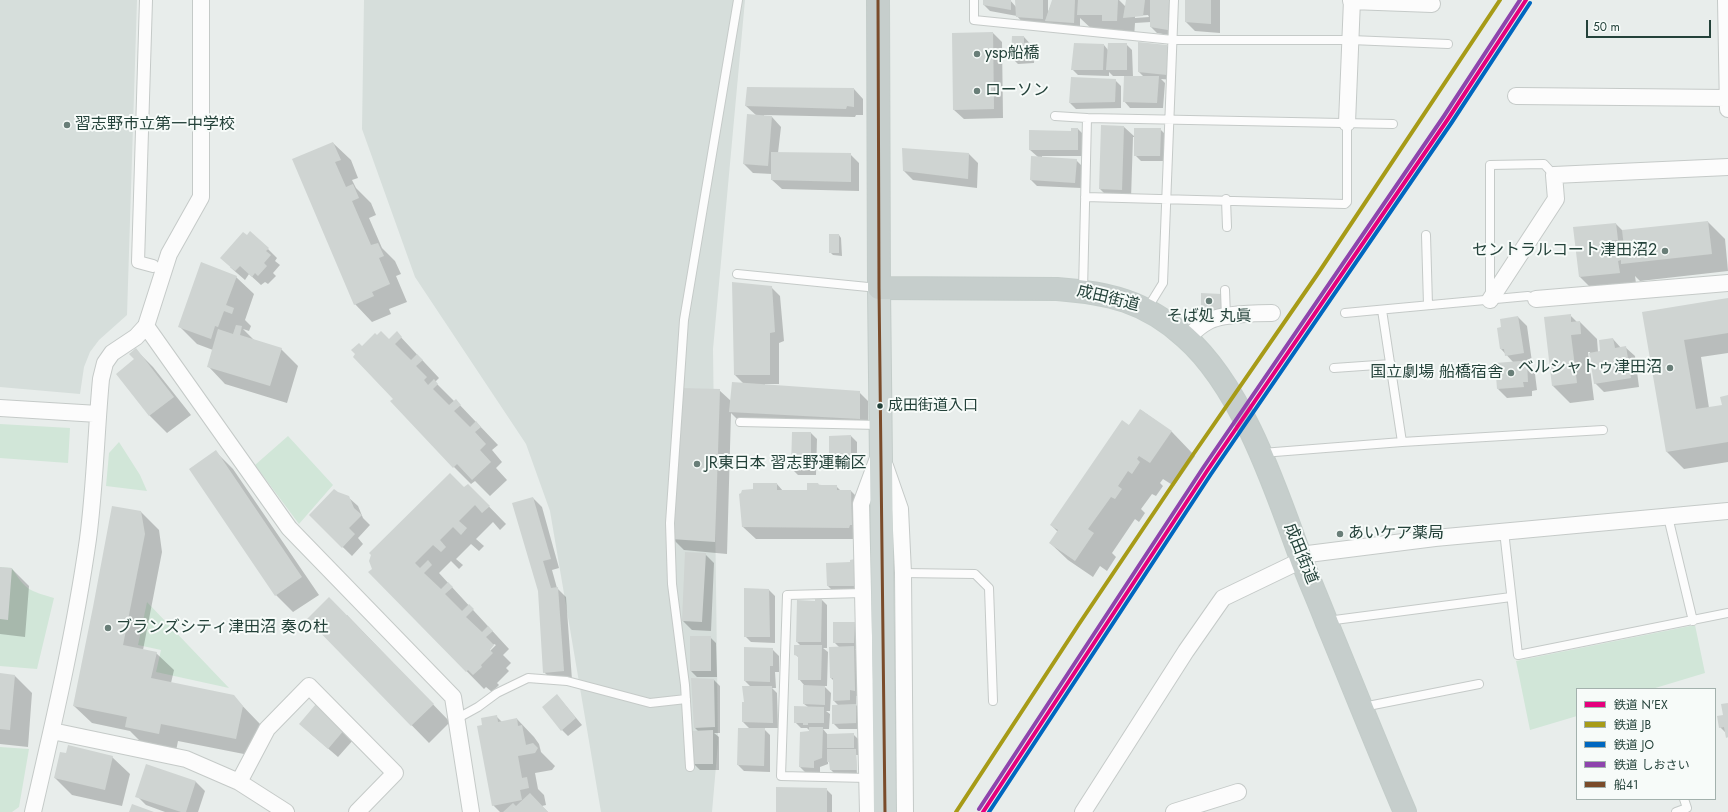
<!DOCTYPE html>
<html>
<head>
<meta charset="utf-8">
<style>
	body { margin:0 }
	#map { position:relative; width:1728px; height:812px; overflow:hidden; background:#e8edeb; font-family:Jost,"Noto Sans JP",sans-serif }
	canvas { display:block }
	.legend { position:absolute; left:1576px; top:688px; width:140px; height:112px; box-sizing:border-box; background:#f7fbf9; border:1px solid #a3b1ad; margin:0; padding:5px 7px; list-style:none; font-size:12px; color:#24423a }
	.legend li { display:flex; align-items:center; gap:8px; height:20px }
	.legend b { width:20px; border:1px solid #a3b1ad }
	.scale { position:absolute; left:1586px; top:20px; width:125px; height:18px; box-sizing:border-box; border:2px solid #24423a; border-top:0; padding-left:5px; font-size:12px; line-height:14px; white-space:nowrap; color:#24423a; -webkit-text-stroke:3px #f7fbf9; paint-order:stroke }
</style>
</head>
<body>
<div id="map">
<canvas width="1728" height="812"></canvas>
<ul class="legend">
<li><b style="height:5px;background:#e5007d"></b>鉄道 N'EX</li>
<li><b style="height:5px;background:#a79b17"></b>鉄道 JB</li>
<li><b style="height:5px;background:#0067c0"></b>鉄道 JO</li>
<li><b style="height:5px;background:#8e44ad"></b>鉄道 しおさい</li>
<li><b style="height:5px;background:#7a4b2a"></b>船41</li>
</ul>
<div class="scale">50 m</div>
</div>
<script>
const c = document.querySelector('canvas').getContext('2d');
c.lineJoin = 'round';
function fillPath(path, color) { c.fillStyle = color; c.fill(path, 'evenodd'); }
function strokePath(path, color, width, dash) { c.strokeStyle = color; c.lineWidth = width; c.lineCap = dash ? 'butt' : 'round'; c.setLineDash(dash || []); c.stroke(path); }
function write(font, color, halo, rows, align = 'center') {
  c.font = font + ' Jost,"Noto Sans JP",sans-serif'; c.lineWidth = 4; c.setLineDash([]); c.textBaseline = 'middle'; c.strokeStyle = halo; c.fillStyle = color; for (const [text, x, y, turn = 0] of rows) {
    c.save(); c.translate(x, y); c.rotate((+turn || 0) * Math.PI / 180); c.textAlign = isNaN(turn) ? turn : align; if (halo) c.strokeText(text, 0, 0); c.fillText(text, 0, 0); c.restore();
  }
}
const built = new Path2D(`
	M0,0H137L127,315L99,340L90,352L84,367L80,394L0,387Z
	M364,0H745L713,349L718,743L712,812H601L550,511L526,444L415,277L362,129Z`);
const green = new Path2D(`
	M0,424L70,428L68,463L0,458Z
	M288,436L333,485L299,524L255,465Z
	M119,442L140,475L147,491L106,486L109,453Z
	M0,567L12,568C25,590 30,591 54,598L37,669L0,666Z
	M147,602L229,688L156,672L161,650L138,645Z
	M1695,625L1705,673L1652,689H1577V716L1530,730L1516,661Z
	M0,747L29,749L19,807L12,812H0Z`);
const shadow = new Path2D(`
	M984,0H1010L1016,7V0H1048V12L1053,0H1119L1126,7L1127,0H1173L1174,36L1157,33L1151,27V22L1135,23L1134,38L1095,32L1080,18V29L1023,23L1017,16L990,11L984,5ZM1148,15L1149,17L1135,18V16Z
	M1186,0H1220V33L1195,31L1186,22Z
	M993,33L1002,42L1003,118L964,119L954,110Z
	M1024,37L1035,49L1034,63L1018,64L1012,58Z
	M1126,44L1132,50L1133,77H1144L1139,72L1167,46L1173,52V80L1161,79L1165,83L1163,108H1130L1124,101L1125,76H1113L1109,72V76L1078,75L1072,69L1104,45L1108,50Z
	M1115,80L1121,86V108L1076,109L1070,103Z
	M854,89L863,99V115H856L855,117L764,115V117H772L781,127L778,153L850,154L859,163V191L782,189L772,180V174L753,173L744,164L757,116L746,106Z
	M1102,126L1124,127L1135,137H1133L1131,199L1109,198L1100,189Z
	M1078,129L1084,135L1083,156H1042V158L1076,160L1082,166L1081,188L1037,186L1031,180L1038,157L1030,150Z
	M1160,129L1166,135V161H1141L1135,155Z
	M333,143L351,160L358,178L352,180L356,188L371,203L376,215L369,218L382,248L395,261L401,274L396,276L407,302L389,309L391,314L372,322L355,304L294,160Z
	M903,149L969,154L978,163L977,188L913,180L904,171Z
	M1708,222L1725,239L1728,271L1640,281L1635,276L1637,290L1597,294L1580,277L1575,228L1616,224L1623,231Z
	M839,235L841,238L842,256L833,255L830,252Z
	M268,249L277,258L275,261L280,265L273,273L276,276L268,284L265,282L261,285L249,274L245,280L230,267Z
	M236,277L254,294L245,320L251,326L249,331L243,329L255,341L281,349L298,366L287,403L225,384L208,366L213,350L197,344L179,326Z
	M771,287L780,296L784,341L779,343V384H765V385L859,392L868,401V427L739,421L731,413L727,554L684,550L672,538L719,390L731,401L744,384L735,375Z
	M1728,299V353L1701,357L1709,408L1723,406L1728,396V462L1684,469L1667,452L1644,313Z
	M1570,315L1577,322H1580L1597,339L1598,352H1601L1613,339L1621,348L1625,347L1635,356L1639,387L1604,392L1595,383L1590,352H1588L1594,400L1570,403L1553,386Z
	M1518,317L1527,326L1532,362L1525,363L1535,374L1537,390L1532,391V396L1507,398L1498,389L1513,362L1501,349L1502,328Z
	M397,333L439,378L435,382L455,402L456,401L498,445L492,450L502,462L496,468L507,480L490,496L475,481L471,484L454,467L394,399L362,347L389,340Z
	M136,350L153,367L191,415L167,433L150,416L117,374L135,360Z
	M1141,410L1172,432L1195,456L1174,486L1163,479L1160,483L1163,486L1156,496L1152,494L1141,509L1145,513L1139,522L1135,519L1112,553L1116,557L1107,571L1100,566L1093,577L1068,560L1050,543L1058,532L1051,525Z
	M811,433L817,439L816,475H798L792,469Z
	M851,436L857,442V469L836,470L830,464Z
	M216,452L233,469L319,595L293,612L276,595Z
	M777,484L783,491H808V484L836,486L841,491H851L863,503L861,539H756L743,527L754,490Z
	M468,485L506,524L500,530L493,522L476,539L484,546L479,551L471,544L456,559L463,565L459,569L451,561L439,573L509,649L503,655L511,663L506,668L509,671L497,683L499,685L492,692L486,687L484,689L370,572ZM494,644L496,645L487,654L486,653Z
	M337,493L348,497L358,506L363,518L370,525L358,538L363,544L352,556L310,515Z
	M533,498L542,507L559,568L552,570L557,588L566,597L572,680L553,681L544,672Z
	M141,512L159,530L162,552L143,650L156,653L174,670L171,683L233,696L260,724L254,756L178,741L176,751L143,744L130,731L92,723L74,706Z
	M705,554L714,563L711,631L692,630L683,621Z
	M860,566L859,591L834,592L828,586Z
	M0,568L12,569L29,586L25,637L0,634Z
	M769,590L775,596V643L751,642L745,636Z
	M821,599L827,605V648H823L828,652L827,686H824L831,693L830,711H826L830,714L829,729H823L828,735L853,734L859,740L863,776H837L831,770L830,763L828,761V764L820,767V773H806L800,767L810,731L807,728H801L795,722L808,707L804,704V685L799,679V658L795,654L801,646L797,642L816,602ZM856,755H858L859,775H857Z
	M347,615L450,722L429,743L308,619Z
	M854,623L860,629V649H855L860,653L861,696H856V705L862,711V729H839L833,723L839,706L834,701V681L831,678L839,647L834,642Z
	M710,637L716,643L717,677H697L691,671Z
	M773,650L779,656V672H775L776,688H772L777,693L778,728H763L770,735V772L744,771L738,765L750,729L743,722L745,704L751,687L745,681Z
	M0,674L15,676L32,693L28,747L0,744Z
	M714,680L720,686V733H714L719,737V770H700L694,764L699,732L695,728Z
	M557,695L582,725L568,736L562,730Z
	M1728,704V738L1727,734L1720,727Z
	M316,705L354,739L338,757L310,733Z
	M496,716L502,722L517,719L534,737L539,744L541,752L555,766L552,770L535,773L538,789L544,795L546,805L542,806L548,812H500L493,805Z
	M112,757L130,774L122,806L72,795L55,778Z
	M147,765L196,782L205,791L198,812H165L146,805L137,796Z
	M826,789L832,795V812H778Z`);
const building = new Path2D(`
	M983,0H1011V10L983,5Z
	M1015,0H1043V19L1016,17Z
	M1052,0H1075L1074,23L1045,21Z
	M1078,0H1118L1117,21H1102V15H1077Z
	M1126,0H1145L1143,16L1123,18Z
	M1150,0H1169L1168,30L1150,27Z
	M1185,0H1211V24L1185,22Z
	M993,32L994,109L953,110L952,33Z
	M1012,36H1024V43L1029,42V58H1011Z
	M1138,42L1167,45V75L1138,72Z
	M1074,43L1104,44L1103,70H1071Z
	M1108,43H1127V70H1106Z
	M1124,76H1159L1157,103L1123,102Z
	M1071,77L1116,79L1115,102L1069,103Z
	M747,87L854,88V107L847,106L846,109L745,106Z
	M747,114L772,116L768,166L743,164Z
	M1101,125L1124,126L1122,190L1099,189Z
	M1071,128H1078V150H1029V130L1071,131Z
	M1134,128H1161L1160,156H1134Z
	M333,142L341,160L335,162L346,187L353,184L359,198L352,201L371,245L378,243L384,256L379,258L390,284L372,292L374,296L354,305L292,159Z
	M902,148L969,153L968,179L903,171Z
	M771,152L851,153V182L771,180Z
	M1031,156L1077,159L1075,183L1030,180Z
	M1708,221L1712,254L1621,264V260L1618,261L1620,273L1579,277L1573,227L1616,223L1618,240L1610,241L1611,255H1619L1618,248L1624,247L1622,230Z
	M250,231L269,248L266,251L271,255L264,263L267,266L258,276L255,273L252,277L240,266L235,271L220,258L243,232L247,235Z
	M829,234H839V253H829Z
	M201,262L237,276L226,305L234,308L232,314L224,311L218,327L215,326L211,339L178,327Z
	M732,282L772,286L775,332L770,333V375H734Z
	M1201,293L1222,294V314L1201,313Z
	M1728,298V333L1684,340L1696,409L1722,405L1720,397L1728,395V442L1666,452L1642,312Z
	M1571,314V322L1580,321L1581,334L1571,335L1577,383L1552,386L1544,317Z
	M1518,316L1524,353L1505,356L1504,349H1500L1497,328L1501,327L1500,319Z
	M236,325L242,326L240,335L282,348L270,386L207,367L218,329L233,334Z
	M381,331L389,339L397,331L402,337L395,344L411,360L417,354L423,360L416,366L427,377L424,380L428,385L434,379L438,384L433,389L449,405L456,399L461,405L454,411L470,427L476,421L481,427L475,432L486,444L480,450L491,462L472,480L457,464L453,468L390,401L393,399L353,357L355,354L351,350L359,343L362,346L375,333L377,335Z
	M1613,338L1615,348L1626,346L1631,378L1594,384L1589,353L1600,351L1599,340Z
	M136,348L174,397L149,416L116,374L134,359L129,354Z
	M1521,361L1522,364L1527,363L1528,382H1523L1524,387L1497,389L1495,363Z
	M732,382L860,391V419L729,412Z
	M681,388L720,389L715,542L671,539Z
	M1140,409L1172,431L1150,463L1139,456L1137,459L1140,462L1132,474L1128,471L1118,486L1122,489L1115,499L1111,497L1088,529L1094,533L1075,561L1049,543L1058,530L1050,525L1122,420L1129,425Z
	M792,432H811V469H791Z
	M851,435V464H829V436Z
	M216,450L302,577L275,596L189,469Z
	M450,473L464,487L468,484L490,506L482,513L475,505L459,521L467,528L461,535L453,527L440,540L446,547L441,552L433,545L415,563L420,568L428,560L432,565L424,573L441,589L448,582L453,587L445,594L462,611L469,604L474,609L466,617L482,632L488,626L493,631L486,637L494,645L490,650L493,653L481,665L482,667L473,675L468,670L466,672L368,572L372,569L369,561L371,555L369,553Z
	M753,483H777V490H807V483H818L819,485H837V490H851L852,525H850L849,528L742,527L739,494L741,493L742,490L753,489Z
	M334,489L338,492L349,496L354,508L362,515L349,528L355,534L342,548L309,515Z
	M533,497L551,559L543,561L551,588L558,587L564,671L543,673L538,591L512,503Z
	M112,506L141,511L145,534L123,645L157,652L151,678L234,695L243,706L236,739L161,724L159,734L125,727L127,717L73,706L93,607Z
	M685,552L706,553L702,622L682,621Z
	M855,559L854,586H827L826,563L850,562V560Z
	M0,567L12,568L8,620L0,619Z
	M744,588L769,589L770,637H744Z
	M329,597L434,704L411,726L307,619Z
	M815,598H822L821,642H796L797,600L815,601Z
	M833,622H855L854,643H833Z
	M690,636H711V671H690Z
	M794,645H822L821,680H798V656L794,655Z
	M854,646L855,691L850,690V700L833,701V678H830L829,647Z
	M744,647L773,648V666H770V682L744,681Z
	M0,673L15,675L10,730L0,729Z
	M691,678L714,679L715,727L694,728Z
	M803,685L825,686V705L803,704Z
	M742,686H772L773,723L742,722V702H744Z
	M557,694L576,718L561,731L542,707Z
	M1728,703V737L1726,738L1724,727L1719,728L1717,716L1723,715L1721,704Z
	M316,704L345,729L328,749L299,724Z
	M856,704V723L832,724V705Z
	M794,706L824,707V723H808V725H803V723H794Z
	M497,715L498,722L517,718L518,726L522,725L526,745L533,743L538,748L535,753L518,756L522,778L527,777L529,788L520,790L522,800L492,806L477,726L482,725L481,718Z
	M809,727H823L822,758L814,761V768L799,767L800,732L809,731Z
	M738,728H765L764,766L737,765Z
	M713,730V764H693L692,731Z
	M854,733V748H827V734Z
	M68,745L113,756L105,790L54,778L60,752L66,753Z
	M827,749H856L857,770H830L829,762H827Z
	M146,764L196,781L186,812H181L135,797Z
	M776,787L827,788V812H776Z
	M530,793L548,812H503L513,803L516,806Z
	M132,804L154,812H129Z`);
const service = new Path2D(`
	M974,0V20L1173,40H1351L1448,44
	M1055,116L1087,118
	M1085,197L1345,204L1347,202V123
	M1226,199L1227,227
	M1426,235L1428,305
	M737,274L878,288
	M1225,290L1226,317
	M1083,291L1087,118L1393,124
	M1490,296V165L1544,164L1554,175
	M1147,309L1163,283L1174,0
	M1345,313L1528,296L1536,299
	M1334,368L1391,364
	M740,422L879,425
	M1402,442L1603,430
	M1262,453L1402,442L1382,310
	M1668,517L1693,621
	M1504,531L1518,655L1728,613
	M903,573L975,574L989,588L993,701
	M863,593L787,595L781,776L867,778
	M1327,621L1511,597
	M1363,707L1479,684
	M458,718L478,707L497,693L528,678L567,681L650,703L686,699
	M690,767L685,685L672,584L670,523L684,320L738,0
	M1676,812L1687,808L1684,799`);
const pedestrian = new Path2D(`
	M146,0L138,262L153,266`);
const minor = new Path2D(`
	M1726,0L1728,109
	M1351,1L1432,4
	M1516,96L1727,98
	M1347,123L1352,0
	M1536,299L1728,283
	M1490,300L1556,199L1554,175L1728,167
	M146,326L289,528L453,697L471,812
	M1187,338C1193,333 1199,326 1207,322C1219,314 1257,313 1272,313
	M0,408L98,414
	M885,466L900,509L903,573L905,812
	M1300,555L1435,538L1728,511
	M52,731L186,759L239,782L286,812
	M239,782L267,729L309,686L395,773L357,812
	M33,812C54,721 75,631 88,539C95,486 96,432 101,379L105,363L112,353L136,337L146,326L169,254L201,197V0
	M868,812L861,504L878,458
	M1083,812L1186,651L1223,598L1302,560
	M1174,812L1238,792`);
const primary = new Path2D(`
	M879,288L885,812`);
const trunk = new Path2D(`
	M878,0L879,288L1057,289C1109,293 1145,301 1185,337C1243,388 1276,490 1302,561C1310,582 1319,602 1327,623C1353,686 1378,749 1405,812`);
const bus1 = new Path2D(`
	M878,0L879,288L885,812`);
const rail1 = new Path2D(`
	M983,812L1207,471L1448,119L1526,0`);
const rail2 = new Path2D(`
	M956,812L1079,624L1190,459L1319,272L1500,0`);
const rail3 = new Path2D(`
	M989,812L1211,474L1452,122L1530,3`);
const rail4 = new Path2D(`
	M979,809L1203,468L1444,116L1520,0`);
const markers = [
	[977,54,4,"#697e78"],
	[977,91,4,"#697e78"],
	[67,125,4,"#697e78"],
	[1665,251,4,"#697e78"],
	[1209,301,4,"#697e78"],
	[1670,368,4,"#697e78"],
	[1511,373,4,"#697e78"],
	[880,406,3.5,"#24423a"],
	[697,464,4,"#697e78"],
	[1340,534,4,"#697e78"],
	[108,628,4,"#697e78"]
];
const busNames = [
	["成田街道入口",888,406]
];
const poiNames = [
	["ysp船橋",985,54],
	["ローソン",985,91],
	["習志野市立第一中学校",75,125],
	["セントラルコート津田沼2",1657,251,"right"],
	["そば処 丸眞",1209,317,"center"],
	["ベルシャトゥ津田沼",1662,368,"right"],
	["国立劇場 船橋宿舎",1503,373,"right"],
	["JR東日本 習志野運輸区",705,464],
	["あいケア薬局",1348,534],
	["ブランズシティ津田沼 奏の杜",116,628]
];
const streetNames = [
	["成田街道",1108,299,14],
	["成田街道",1300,554,68]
];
fillPath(built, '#d6dedb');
fillPath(green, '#d1e6d8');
fillPath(shadow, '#0003');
fillPath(building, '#cfd4d2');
strokePath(service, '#c5cac8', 10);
strokePath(pedestrian, '#c5cac8', 14);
strokePath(minor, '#c5cac8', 18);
strokePath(primary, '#c3ccc9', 24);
strokePath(trunk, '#c3ccc9', 24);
strokePath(service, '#fcfcfc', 8);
strokePath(pedestrian, '#fcfcfc', 12);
strokePath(minor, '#fcfcfc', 16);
strokePath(primary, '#cfd7d5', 22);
strokePath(trunk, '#c6cecc', 22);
strokePath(bus1, '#7a4b2a', 3);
strokePath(rail1, '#e5007d', 4);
strokePath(rail2, '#a79b17', 4);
strokePath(rail3, '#0067c0', 4);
strokePath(rail4, '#8e44ad', 4);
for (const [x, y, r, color] of markers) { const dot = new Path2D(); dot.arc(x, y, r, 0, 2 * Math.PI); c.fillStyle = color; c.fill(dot); strokePath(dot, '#f7fbf9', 1.5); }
write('15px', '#24423a', '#f7fbf9', busNames, 'left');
write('16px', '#24423a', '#f7fbf9', poiNames, 'left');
write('16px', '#24423a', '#f7fbf9', streetNames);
</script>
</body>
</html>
